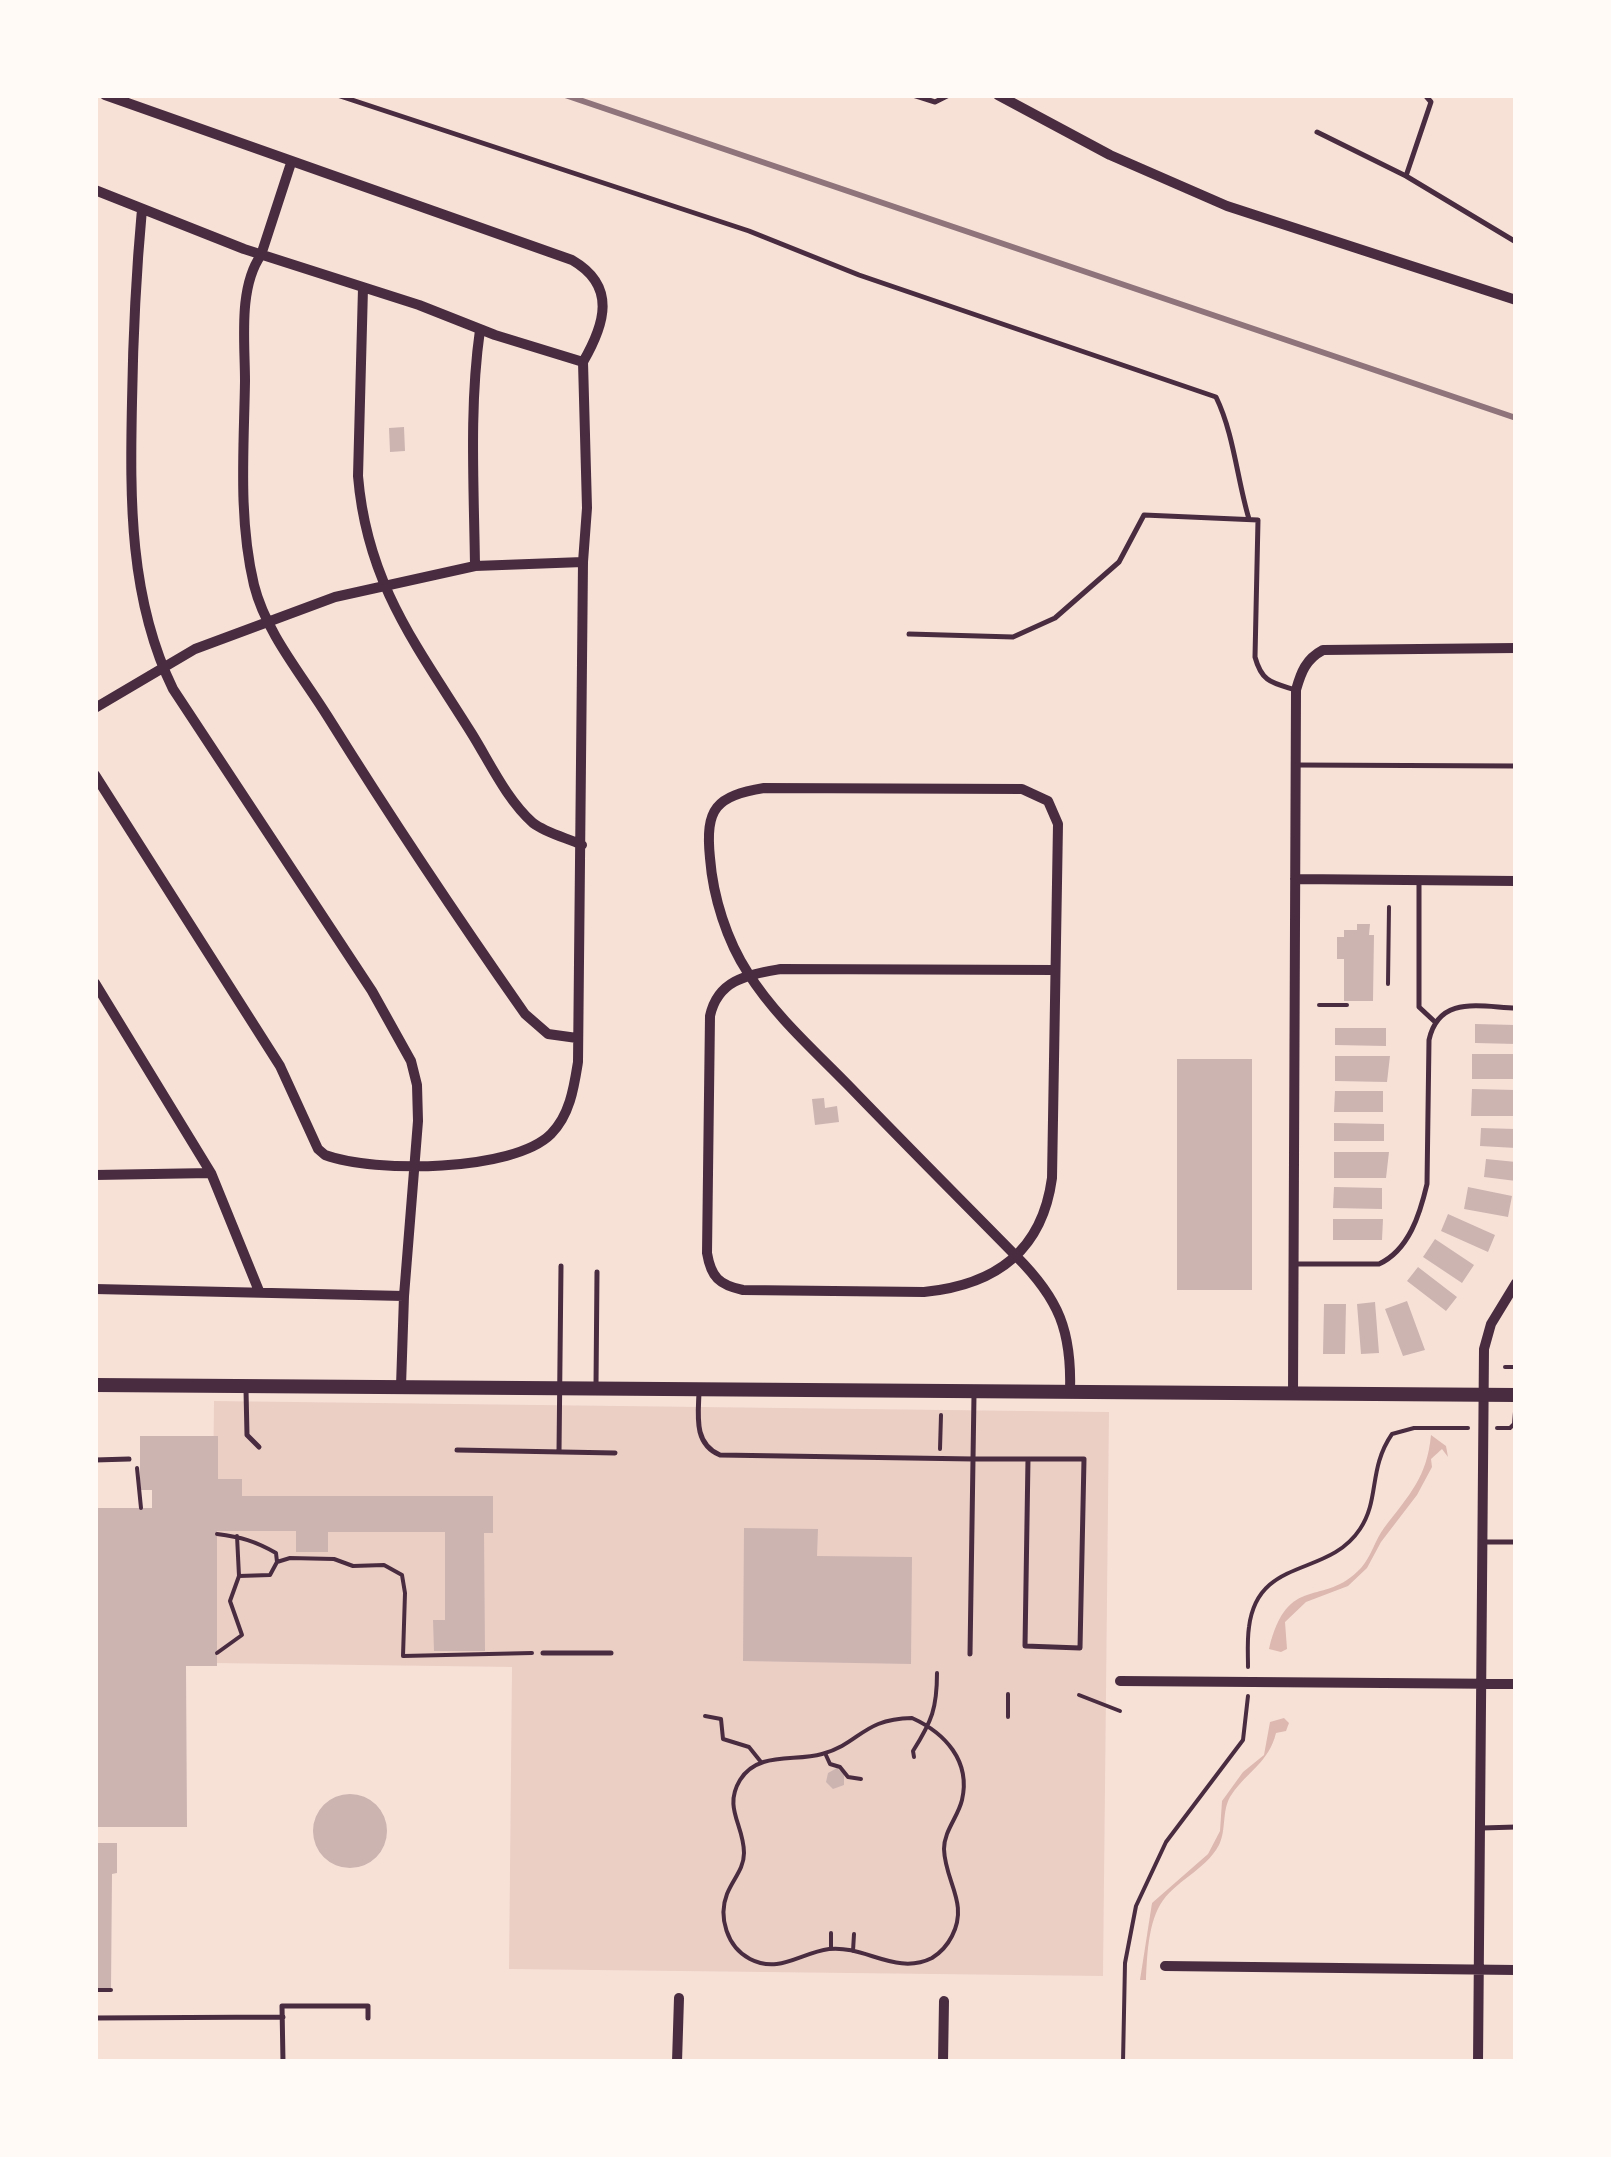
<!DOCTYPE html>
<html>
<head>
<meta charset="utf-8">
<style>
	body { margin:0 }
	#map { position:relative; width:1611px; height:2157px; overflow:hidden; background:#f7e1d7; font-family:Barlow,sans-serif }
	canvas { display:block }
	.frame { position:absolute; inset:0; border:98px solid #fffaf5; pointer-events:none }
</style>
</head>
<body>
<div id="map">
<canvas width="1611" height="2157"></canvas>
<div class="frame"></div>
</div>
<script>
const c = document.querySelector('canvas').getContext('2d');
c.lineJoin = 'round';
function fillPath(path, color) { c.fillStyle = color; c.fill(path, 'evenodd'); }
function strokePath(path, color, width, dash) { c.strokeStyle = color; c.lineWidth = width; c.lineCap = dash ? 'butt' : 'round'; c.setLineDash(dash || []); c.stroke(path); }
const green = new Path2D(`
	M214,1401L1109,1412L1103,1976L509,1969L512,1667L211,1663Z`);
const water = new Path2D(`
	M1431,1435L1446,1446L1448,1457L1442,1449L1431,1459L1432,1467L1417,1495L1381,1542L1367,1568L1348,1586L1306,1602L1285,1622L1287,1649L1281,1652L1269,1649C1288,1571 1323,1609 1361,1568C1371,1557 1375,1540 1384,1528C1410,1494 1427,1477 1431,1435Z
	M1284,1718L1289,1723L1286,1731L1276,1733C1269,1762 1248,1771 1232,1794C1221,1809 1227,1829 1219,1845C1205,1871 1174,1881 1160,1905C1148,1926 1147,1957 1146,1980H1140L1152,1903L1208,1854L1220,1831L1222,1801L1243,1772L1264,1755L1270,1722Z`);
const building = new Path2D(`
	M404,427L405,451L390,452L389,428Z
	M1357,924H1370L1369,935H1374L1373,1001H1344V959H1337V937H1344V930H1357Z
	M1475,1024L1516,1025V1044L1475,1043Z
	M1335,1028H1386V1046L1335,1045Z
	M1472,1054H1516V1079H1472Z
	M1335,1056H1390L1387,1082L1335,1081Z
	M1177,1059H1252V1290H1177Z
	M1472,1089L1516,1090V1116H1471Z
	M1335,1091H1383V1112H1334Z
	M824,1098L825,1108L837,1106L839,1122L815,1125L812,1099Z
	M1334,1123L1384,1124V1141H1334Z
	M1481,1128L1516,1129V1148L1480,1146Z
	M1334,1152H1389L1386,1178H1334Z
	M1486,1159L1516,1162V1181L1484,1177Z
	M1334,1187L1382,1188V1209L1333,1208Z
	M1468,1187L1512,1196L1508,1217L1464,1209Z
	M1448,1214L1495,1235L1488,1252L1441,1231Z
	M1333,1219H1383L1382,1240H1333Z
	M1435,1239L1474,1265L1462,1283L1423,1257Z
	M1418,1267L1457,1297L1446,1311L1407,1281Z
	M1407,1301L1425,1350L1403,1356L1385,1309Z
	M1375,1302L1379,1353L1361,1354L1357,1304Z
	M1324,1304H1346L1345,1354H1323Z
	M140,1436H218V1479H242V1496H493V1533H484L485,1651H434L433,1620H445V1532H328V1552H296V1531H217V1666H186L187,1827H95V1508H152V1490H140Z
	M744,1528L818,1529L817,1556L912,1557L911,1664L743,1661Z
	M837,1768L844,1774V1785L833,1789L826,1782L828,1773Z
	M313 1831a37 37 0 1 1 74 0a37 37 0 1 1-74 0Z
	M95,1843H117V1873L112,1874L111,1990H95Z`);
const path = new Path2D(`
	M1388,984L1389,907
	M1319,1005H1347
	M1505,1367H1516
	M1497,1428H1510L1514,1424L1515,1412
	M940,1449L941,1415
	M137,1468L141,1508
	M217,1534C241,1537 255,1541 276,1553L277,1562L270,1575L239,1576L237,1536
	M277,1562L290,1558L334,1559L353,1566L384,1565L402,1575L405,1593L403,1656L532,1653
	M217,1653L242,1635L230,1601L239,1576
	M1248,1667C1248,1654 1247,1640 1249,1627C1258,1556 1328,1578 1360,1529C1380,1499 1368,1469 1392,1434L1414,1428H1468
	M1079,1695L1120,1711
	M705,1716L721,1719L723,1739L749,1747L761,1762
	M1008,1717V1694
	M912,1718C945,1733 971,1761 962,1800C958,1817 944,1831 944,1849C945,1882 969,1903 952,1936C948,1944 940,1953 932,1958C896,1976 865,1945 829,1949C800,1953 779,1974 750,1959C727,1947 718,1917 727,1894C733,1879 744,1869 744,1853C744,1825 723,1808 740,1780C758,1751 794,1762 822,1754C861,1743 862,1719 912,1718Z
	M825,1753L830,1764L840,1767L848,1777L861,1779
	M914,1757L913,1751C932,1721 937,1708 937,1673
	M831,1933V1949
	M853,1951L854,1934
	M95,1990H111
	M1123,2062L1125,1963L1136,1906L1166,1842L1243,1740L1248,1696`);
const service = new Path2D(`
	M337,95L749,231L859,275L1216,397C1234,434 1237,479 1249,519
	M913,95L935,102L949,95
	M1317,132L1406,176L1516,242
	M1406,176L1431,102L1425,95
	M909,634L1013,637L1055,618L1119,562L1144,515L1258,520L1255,657C1262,683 1273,683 1296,690
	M1296,765L1516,766
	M1419,880V1007L1434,1021
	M1294,1264H1379C1409,1250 1420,1214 1427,1184L1429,1040C1439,995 1480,1007 1516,1008
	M596,1385L597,1272
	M246,1390L247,1435L259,1447
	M699,1393C698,1417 694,1444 720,1455L973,1459L970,1654
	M974,1395L973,1459H1084L1080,1648L1025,1646L1028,1459
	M457,1450L615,1453
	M559,1452L561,1266
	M95,1460L129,1459
	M1484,1542H1516
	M543,1653H611
	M1482,1828L1516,1827
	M95,2018L283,2017
	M283,2062L282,2006H368V2018`);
const minor = new Path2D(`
	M105,95L572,260C617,286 605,324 583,362
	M998,95L1110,155L1227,206L1516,300
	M291,163L261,255C238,288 245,342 245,381C244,448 238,518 254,585C266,633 302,675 328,717C391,818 457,917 525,1014L548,1034L577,1038
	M95,190L244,249L419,305L495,335L583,362
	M142,209C136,274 133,337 132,402C130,499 129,599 173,689L372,991L411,1061L417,1085L418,1121L404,1296L401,1386
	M363,288L358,476C367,584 417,646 472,734C490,763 507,800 533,823C546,833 567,838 582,845
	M475,566C474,488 469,407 480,330
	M95,708L195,649L335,597L475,566L583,562
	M95,775L280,1066L318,1149L325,1155C374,1173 513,1172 551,1134C570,1115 574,1087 578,1062L583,562L587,508L583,362
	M1295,879L1516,881
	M1055,970L781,969C748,975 718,979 710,1016L707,1253C711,1277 719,1285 743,1290L924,1292C995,1285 1042,1252 1052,1178L1058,824L1048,801L1022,789L764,788C716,796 705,808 710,858C713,897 727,941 748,973C775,1016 815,1051 850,1087C905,1144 961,1200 1016,1256C1059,1299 1072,1331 1070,1392
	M95,983L211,1173L259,1291
	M95,1175L211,1173
	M95,1289L404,1296
	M1293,1393L1296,690C1301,672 1306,659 1323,650L1516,648
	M1120,1681L1516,1684
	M1165,1966L1516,1970
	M677,2062L679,1998
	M943,2062L944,2001
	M1478,2062L1484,1349L1491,1324L1516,1283`);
const secondary = new Path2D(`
	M95,1385L1516,1395`);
const rail = new Path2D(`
	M565,95L1516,418`);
fillPath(green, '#ebcfc5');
fillPath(water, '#dcb8b0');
fillPath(building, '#ccb4b1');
strokePath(path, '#4a2c40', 4);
strokePath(service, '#4a2c40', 5);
strokePath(minor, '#4a2c40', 10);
strokePath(secondary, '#4a2c40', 14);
strokePath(rail, '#8f747c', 6);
</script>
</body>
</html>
